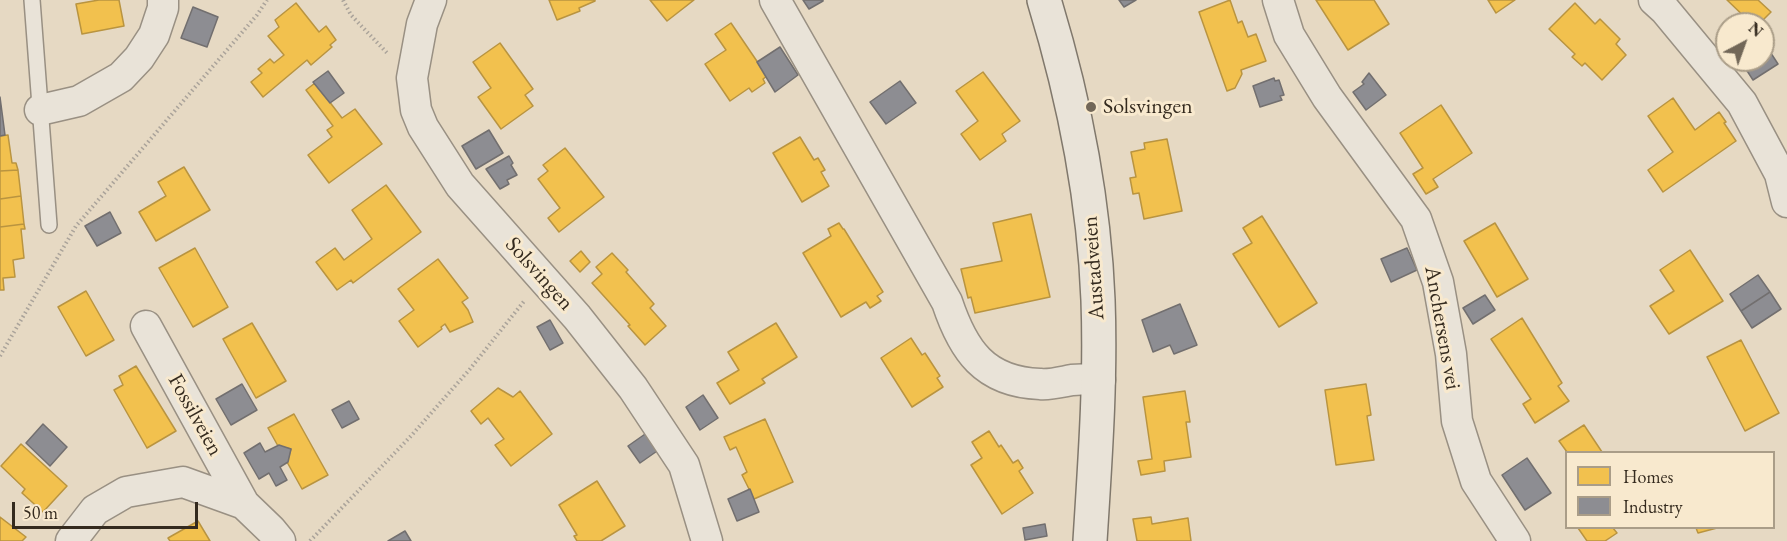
<!DOCTYPE html>
<html>
<head>
<meta charset="utf-8">
<style>
	body { margin:0 }
	#map { position:relative; width:1787px; height:541px; overflow:hidden; background:#e6d9c3; font-family:"EB Garamond",serif }
	canvas { display:block }
	.legend { position:absolute; left:1565px; top:451px; width:210px; height:78px; box-sizing:border-box; background:#f8e9ce; border:2px solid #aa9d88; margin:0; padding:8px 10px; list-style:none; font-size:18px; color:#342a1e }
	.legend li { display:flex; align-items:center; gap:12px; height:30px }
	.legend b { width:30px; border:2px solid #aa9d88 }
	.north { position:absolute; left:1715px; top:12px; width:60px; height:60px; box-sizing:border-box; background:#f8e9ce; border:2px solid #aa9d88; border-radius:50%; rotate:41deg; font-size:16px; font-weight:700; line-height:24px; text-align:center; color:#342a1e }
	.north::after { content:''; display:block; margin:auto; width:21px; height:27px; background:#726758; clip-path:polygon(50% 0,100% 100%,50% 72%,0 100%) }
	.scale { position:absolute; left:12px; top:502px; width:186px; height:27px; box-sizing:border-box; border:3px solid #342a1e; border-top:0; padding-left:8px; font-size:18px; line-height:21px; white-space:nowrap; color:#342a1e; -webkit-text-stroke:4px #f8e9ce; paint-order:stroke }
</style>
</head>
<body>
<div id="map">
<canvas width="1787" height="541"></canvas>
<ul class="legend">
<li><b style="height:16px;background:#f2c14e"></b>Homes</li>
<li><b style="height:16px;background:#8d8d92"></b>Industry</li>
</ul>
<div class="north">N</div>
<div class="scale">50 m</div>
</div>
<script>
const c = document.querySelector('canvas').getContext('2d');
c.lineJoin = 'round';
function fillPath(path, color) { c.fillStyle = color; c.fill(path, 'evenodd'); }
function strokePath(path, color, width, dash) { c.strokeStyle = color; c.lineWidth = width; c.lineCap = dash ? 'butt' : 'round'; c.setLineDash(dash || []); c.stroke(path); }
function write(font, color, halo, rows, align = 'center') {
  c.font = font + ' "EB Garamond",serif'; c.lineWidth = 6; c.setLineDash([]); c.textBaseline = 'middle'; c.strokeStyle = halo; c.fillStyle = color; for (const [text, x, y, turn = 0] of rows) {
    c.save(); c.translate(x, y); c.rotate((+turn || 0) * Math.PI / 180); c.textAlign = isNaN(turn) ? turn : align; if (halo) c.strokeText(text, 0, 0); c.fillText(text, 0, 0); c.restore();
  }
}
const homes = new Path2D(`
	M99,0H119L124,26L82,34L76,4Z
	M549,0H595V1L579,8L580,11L557,20Z
	M650,0H694L667,21Z
	M1230,0L1238,23L1242,21L1248,37L1256,34L1266,61L1241,70L1242,74L1235,88L1227,91L1199,12Z
	M1316,0H1374L1389,24L1348,50Z
	M1488,0H1515L1496,13Z
	M1727,0H1758L1771,12L1759,24H1752Z
	M296,3L319,32L326,26L336,40L330,45L332,47L311,65L307,60L263,97L251,82L262,73L258,69L270,59L274,63L284,55L268,36L279,27L275,20Z
	M1575,3L1595,24L1600,19L1620,39L1616,44L1626,55L1602,80L1585,63L1582,66L1572,57L1575,54L1549,29Z
	M731,23L767,76L763,79L765,83L752,92L749,88L730,101L705,64L726,50L715,34Z
	M500,43L533,89L525,95L533,106L501,129L478,97L491,88L473,62Z
	M983,72L1020,121L1002,134L1006,141L980,160L961,134L978,121L956,91Z
	M315,83L342,118L355,109L382,144L329,183L308,155L332,137L327,130L333,126L306,90Z
	M1673,98L1695,130L1719,112L1726,122L1724,123L1736,141L1663,192L1648,170L1673,152L1648,116Z
	M1441,105L1472,153L1433,179L1438,187L1426,194L1413,174L1423,168L1400,133Z
	M8,135L12,163H16L18,170L0,171V136Z
	M800,137L814,160L818,158L825,170L821,172L829,186L802,202L773,153Z
	M1167,139L1182,211L1144,219L1139,193L1133,194L1130,178L1136,177L1131,152L1145,149L1144,143Z
	M565,148L604,197L559,232L548,218L560,208L538,179L548,171L543,165Z
	M184,167L210,210L156,241L139,212L166,196L158,182Z
	M18,170L21,196L0,199V171Z
	M386,185L421,232L353,283L351,280L337,290L316,262L335,248L344,260L372,239L352,210Z
	M21,196L24,224L0,227V199Z
	M1031,214L1050,297L975,313L971,297L968,298L961,269L1002,261L993,223Z
	M1262,216L1317,303L1279,327L1233,254L1252,243L1243,228Z
	M839,223L843,229H844L883,292L877,296L881,301L870,308L866,302L841,317L803,253L831,236L828,229Z
	M1495,223L1528,279L1497,297L1464,241Z
	M24,224L25,229H21L24,258L13,260L15,277L3,278L4,290H0V227Z
	M195,248L228,307L193,327L159,268Z
	M1690,250L1723,301L1669,334L1650,306L1674,291L1660,270Z
	M581,251L590,262L580,272L570,261Z
	M612,253L628,270L626,272L654,304L650,308L666,326L645,345L628,326L630,325L592,283L602,274L596,267Z
	M438,259L468,298L462,302L468,310L473,322L450,332L445,324L441,327L442,329L418,347L399,321L414,310L398,289Z
	M86,291L114,340L86,356L58,307Z
	M1522,318L1562,383L1558,386L1569,401L1535,423L1523,404L1531,399L1491,339Z
	M252,323L286,381L256,398L223,339Z
	M776,323L797,357L762,379L765,383L730,404L717,383L739,370L728,352Z
	M911,338L922,355L925,353L940,376L937,378L943,387L912,407L881,358Z
	M1741,340L1779,413L1745,431L1707,357Z
	M136,366L176,431L147,448L114,390L123,385L119,376Z
	M1366,384L1371,415L1367,416L1374,460L1336,465L1325,390Z
	M498,388L513,397L520,391L552,434L511,466L495,445L504,439L488,418L481,424L471,411Z
	M1185,391L1190,422H1186L1191,457L1164,461L1165,471L1141,475L1138,461L1152,459L1143,397Z
	M294,414L328,475L302,489L287,462L291,449L278,446L268,428Z
	M765,419L793,482L754,499L742,475L747,472L736,447L730,450L724,437Z
	M1584,425L1602,452H1567L1559,441Z
	M989,431L999,447L1001,445L1013,463L1018,460L1023,468L1019,471L1033,493L1002,514L971,465L982,458L972,442Z
	M21,444L67,486L43,512L22,493L25,489L1,466Z
	M597,481L625,526L601,541H577L574,536L577,535L559,505Z
	M0,517L26,537L22,541H0Z
	M1151,517L1152,524L1188,518L1191,541H1137L1133,519Z
	M198,521L210,541H170L168,538Z
	M1578,528H1613L1617,533L1605,541H1587Z
	M1696,528H1717L1698,533Z`);
const industry = new Path2D(`
	M803,0H823V1L809,9Z
	M1119,0H1136L1124,7Z
	M193,7L218,17L207,47L181,38Z
	M1763,41L1778,64L1753,80L1740,60H1763Z
	M780,47L798,75L775,92L757,62Z
	M328,71L344,93L330,103L313,82Z
	M1369,73L1386,95L1366,110L1353,92L1364,84L1362,82Z
	M1274,78L1275,81L1279,80L1284,95L1280,96L1282,100L1260,107L1253,86Z
	M900,81L916,103L886,124L870,102Z
	M0,97L5,135L0,136Z
	M489,130L503,153L476,169L462,146Z
	M509,156L513,163L511,165L517,175L507,180L509,184L500,189L486,169Z
	M110,212L121,233L97,246L85,226Z
	M1407,248L1417,270L1391,282L1381,259Z
	M1758,275L1770,292L1741,311L1730,294Z
	M1770,292L1781,309L1752,328L1741,311Z
	M1485,295L1495,310L1473,324L1463,308Z
	M1180,304L1197,345L1174,354L1170,345L1153,352L1142,320Z
	M550,320L563,343L550,350L537,327Z
	M242,384L257,410L231,425L216,399Z
	M703,395L718,418L700,430L686,407Z
	M349,401L359,419L342,428L332,410Z
	M43,424L67,447L50,466L26,443Z
	M648,432L660,449L640,463L628,446Z
	M260,443L265,452L279,445L291,449L288,462L280,467L287,480L276,486L269,473L259,479L244,453Z
	M1527,458L1551,493L1525,510L1502,475Z
	M750,489L759,512L737,521L728,499Z
	M1045,524L1047,536L1025,540L1023,528Z
	M405,531L411,541H388Z`);
const path = new Path2D(`
	M343,0L351,15L388,54
	M0,356L76,226L257,15L267,0
	M310,541L410,437L470,369L525,300`);
const service = new Path2D(`
	M32,0L49,225`);
const minor = new Path2D(`
	M431,0L422,24L412,78L416,110L423,127L460,185L577,317L633,388L684,465L707,541
	M775,0L947,302C963,350 984,382 1040,384C1050,385 1061,382 1072,380C1081,379 1090,380 1100,380
	M1278,0L1289,35L1327,97L1416,219L1438,282L1451,354L1457,421L1476,481L1515,541
	M1654,0L1665,10L1742,103L1780,174L1787,202
	M40,110L79,101L121,77L139,58L154,35L163,8V0
	M146,326L244,504
	M71,541L95,510L126,492L183,482L244,504L271,530L280,541`);
const secondary = new Path2D(`
	M1044,0C1074,98 1094,198 1098,300C1101,380 1095,461 1090,541`);
const markers = [
	[1091,107,6,"#726758"]
];
const poiNames = [
	["Solsvingen",1103,107]
];
const streetNames = [
	["Austadveien",1094,268,-94],
	["Solsvingen",539,274,48],
	["Anchersens vei",1442,328,80],
	["Fossilveien",195,415,61]
];
fillPath(homes, '#f2c14e');
strokePath(homes, '#b99440', 1.5);
fillPath(industry, '#8d8d92');
strokePath(industry, '#726f6f', 1.5);
strokePath(service, '#999083', 18);
strokePath(minor, '#999083', 33);
strokePath(secondary, '#80786c', 36);
strokePath(path, '#aaa39a', 4, [1.5, 3]);
strokePath(service, '#e9e3d8', 15);
strokePath(minor, '#e9e3d8', 30);
strokePath(secondary, '#e9e3d8', 33);
for (const [x, y, r, color] of markers) { const dot = new Path2D(); dot.arc(x, y, r, 0, 2 * Math.PI); c.fillStyle = color; c.fill(dot); strokePath(dot, '#f8e9ce', 2); }
write('22px', '#342a1e', '#f8e9ce', poiNames, 'left');
write('22px', '#342a1e', '#f8e9ce', streetNames);
</script>
</body>
</html>
